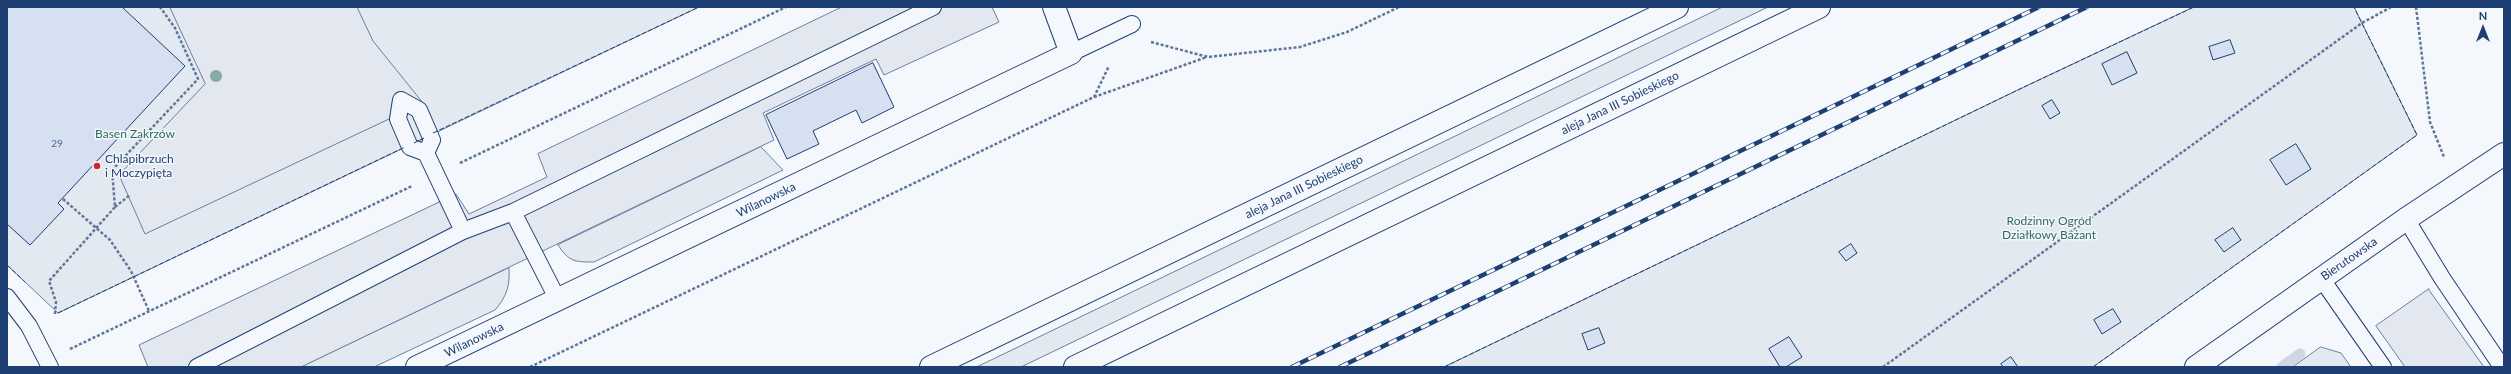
<!DOCTYPE html>
<html>
<head>
<meta charset="utf-8">
<style>
	body { margin:0 }
	#map { position:relative; width:2511px; height:374px; overflow:hidden; background:#f4f7fb; font-family:Lato,sans-serif }
	canvas { display:block }
	.frame { position:absolute; inset:0; border:8px solid #1d3f73; pointer-events:none }
	.north { position:absolute; left:2463px; top:8px; width:40px; height:40px; -webkit-text-stroke:3px #f4f7fb; paint-order:stroke; rotate:0deg; font-size:11px; font-weight:700; line-height:16px; text-align:center; color:#1d3f73 }
	.north::after { content:''; display:block; margin:auto; width:14px; height:18px; background:#1d3f73; clip-path:polygon(50% 0,100% 100%,50% 72%,0 100%) }
</style>
</head>
<body>
<div id="map">
<canvas width="2511" height="374"></canvas>
<div class="frame"></div>
<div class="north">N</div>
</div>
<script>
const c = document.querySelector('canvas').getContext('2d');
c.lineJoin = 'round';
function fillPath(path, color) { c.fillStyle = color; c.fill(path, 'evenodd'); }
function strokePath(path, color, width, dash) { c.strokeStyle = color; c.lineWidth = width; c.lineCap = dash ? 'butt' : 'round'; c.setLineDash(dash || []); c.stroke(path); }
function write(font, color, halo, rows, align = 'center') {
  c.font = font + ' Lato,sans-serif'; c.lineWidth = 3; c.setLineDash([]); c.textBaseline = 'middle'; c.strokeStyle = halo; c.fillStyle = color; for (const [text, x, y, turn = 0] of rows) {
    c.save(); c.translate(x, y); c.rotate((+turn || 0) * Math.PI / 180); c.textAlign = isNaN(turn) ? turn : align; if (halo) c.strokeText(text, 0, 0); c.fillText(text, 0, 0); c.restore();
  }
}
const green = new Path2D(`
	M7,7H699L58,313L7,265Z
	M1723,7H1768L1021,367H977Z
	M2194,7H2354L2417,135L2093,367H1444L2024,87Z
	M761,147L783,170L594,262C575,262 569,262 558,245Z
	M509,268C510,286 507,296 495,310L374,367H301Z
	M2321,347L2341,353L2351,367H2293Z`);
const parking = new Path2D(`
	M170,7H357L373,41L423,103L145,234L119,175L205,84Z
	M842,7H992L999,22L884,75L876,59L763,113L774,140L301,367H148L139,345L456,194L469,214L547,177L538,154Z
	M2429,289V290L2484,367H2405L2376,326Z`);
const stream = new Path2D(`
	M2282,367L2300,354`);
const building = new Path2D(`
	M7,7H122L185,66L58,203L64,209L30,245L7,224Z
	M2230,40L2235,53L2213,60L2209,47Z
	M2127,52L2137,73L2112,85L2102,64Z
	M873,63L894,107L862,123L856,110L813,131L819,144L787,159L766,115Z
	M2052,100L2060,113L2050,119L2042,106Z
	M2296,144L2311,169L2286,185L2270,160Z
	M2233,228L2241,240L2224,252L2215,240Z
	M1851,244L1857,253L1846,261L1839,252Z
	M2113,309L2121,322L2102,334L2094,320Z
	M1599,328L1605,343L1588,350L1582,334Z
	M1789,337L1802,357L1786,367H1780L1769,349Z
	M2011,357L2018,367H2003L2001,364Z`);
const path = new Path2D(`
	M2416,7L2430,122L2444,157
	M1151,42L1208,57L1300,47L1347,32L1399,7
	M1094,97L1207,57
	M460,163L786,7
	M63,199L110,240L131,271L149,311
	M115,207L130,195
	M55,314L56,302L49,281L115,207L112,170L198,79L175,28L160,7
	M70,349L412,186
	M530,367L1094,97L1109,66
	M1883,367L2362,23L2391,7`);
const lane = new Path2D(`
	M1071,53L1132,24
	M426,153L432,140L419,110L401,100L398,119L410,147L426,153L463,231
	M513,212L558,300
	M2406,219L2442,278L2502,367
	M2321,278L2383,367
	M7,297L29,326L50,367
	M197,367L463,231L513,212L933,7`);
const street = new Path2D(`
	M417,367L1071,53L1054,7`);
const secondary = new Path2D(`
	M931,367L1677,7
	M1075,367L1819,7
	M2196,367L2406,219L2504,154`);
const rail = new Path2D(`
	M1292,367L2039,7
	M1340,367L2087,7`);
const fence = new Path2D(`
	M433,133L699,7
	M414,143L424,138
	M7,265L25,282
	M58,313L405,147
	M1444,367L2024,87L2194,7
	M2093,367L2417,135L2354,7`);
const trees = [
	[216,76]
];
const markers = [
	[97,166,4,"#c62828"]
];
const numberNames = [
	["29",57,144]
];
const streetNames = [
	["aleja Jana III Sobieskiego",1620,103,-26],
	["aleja Jana III Sobieskiego",1304,187,-26],
	["Wilanowska",766,200,-26],
	["Bierutowska",2349,259,-35],
	["Wilanowska",474,340,-26]
];
const parkNames = [
	["Basen Zakrzów",135,134],
	["Rodzinny Ogród",2049,221],
	["Działkowy Bażant",2049,235]
];
const poiNames = [
	["Chlapibrzuch",105,159],
	["i Moczypięta",105,173]
];
fillPath(green, '#e3e9f0');
strokePath(green, '#687fa3', 1);
fillPath(parking, '#e3e8f0');
strokePath(parking, '#687fa3', 1);
strokePath(stream, '#cfd7e4', 11);
fillPath(building, '#d5e0f0');
strokePath(building, '#1d3f73', 1);
strokePath(lane, '#1d3f73', 18);
strokePath(street, '#1d3f73', 24);
strokePath(secondary, '#1d3f73', 24);
strokePath(path, '#5e769c', 2.5, [3, 2]);
strokePath(lane, '#f4f7fb', 16);
strokePath(street, '#f4f7fb', 22);
strokePath(secondary, '#f4f7fb', 22);
strokePath(rail, '#1d3f73', 4.5);
strokePath(rail, '#f4f7fb', 3, [9]);
strokePath(fence, '#1d3f73', 1, [5, 2]);
c.fillStyle = '#86aba6';
for (const [x, y] of trees) { c.beginPath(); c.arc(x, y, 6, 0, 2 * Math.PI); c.fill(); }
for (const [x, y, r, color] of markers) { const dot = new Path2D(); dot.arc(x, y, r, 0, 2 * Math.PI); c.fillStyle = color; c.fill(dot); strokePath(dot, '#f4f7fb', 1.5); }
write('10px', '#4b6792', null, numberNames);
write('12px', '#1d3f73', '#f4f7fb', streetNames);
write('12px', '#2c6c60', '#f4f7fb', parkNames);
write('12px', '#1d3f73', '#f4f7fb', poiNames, 'left');
</script>
</body>
</html>
